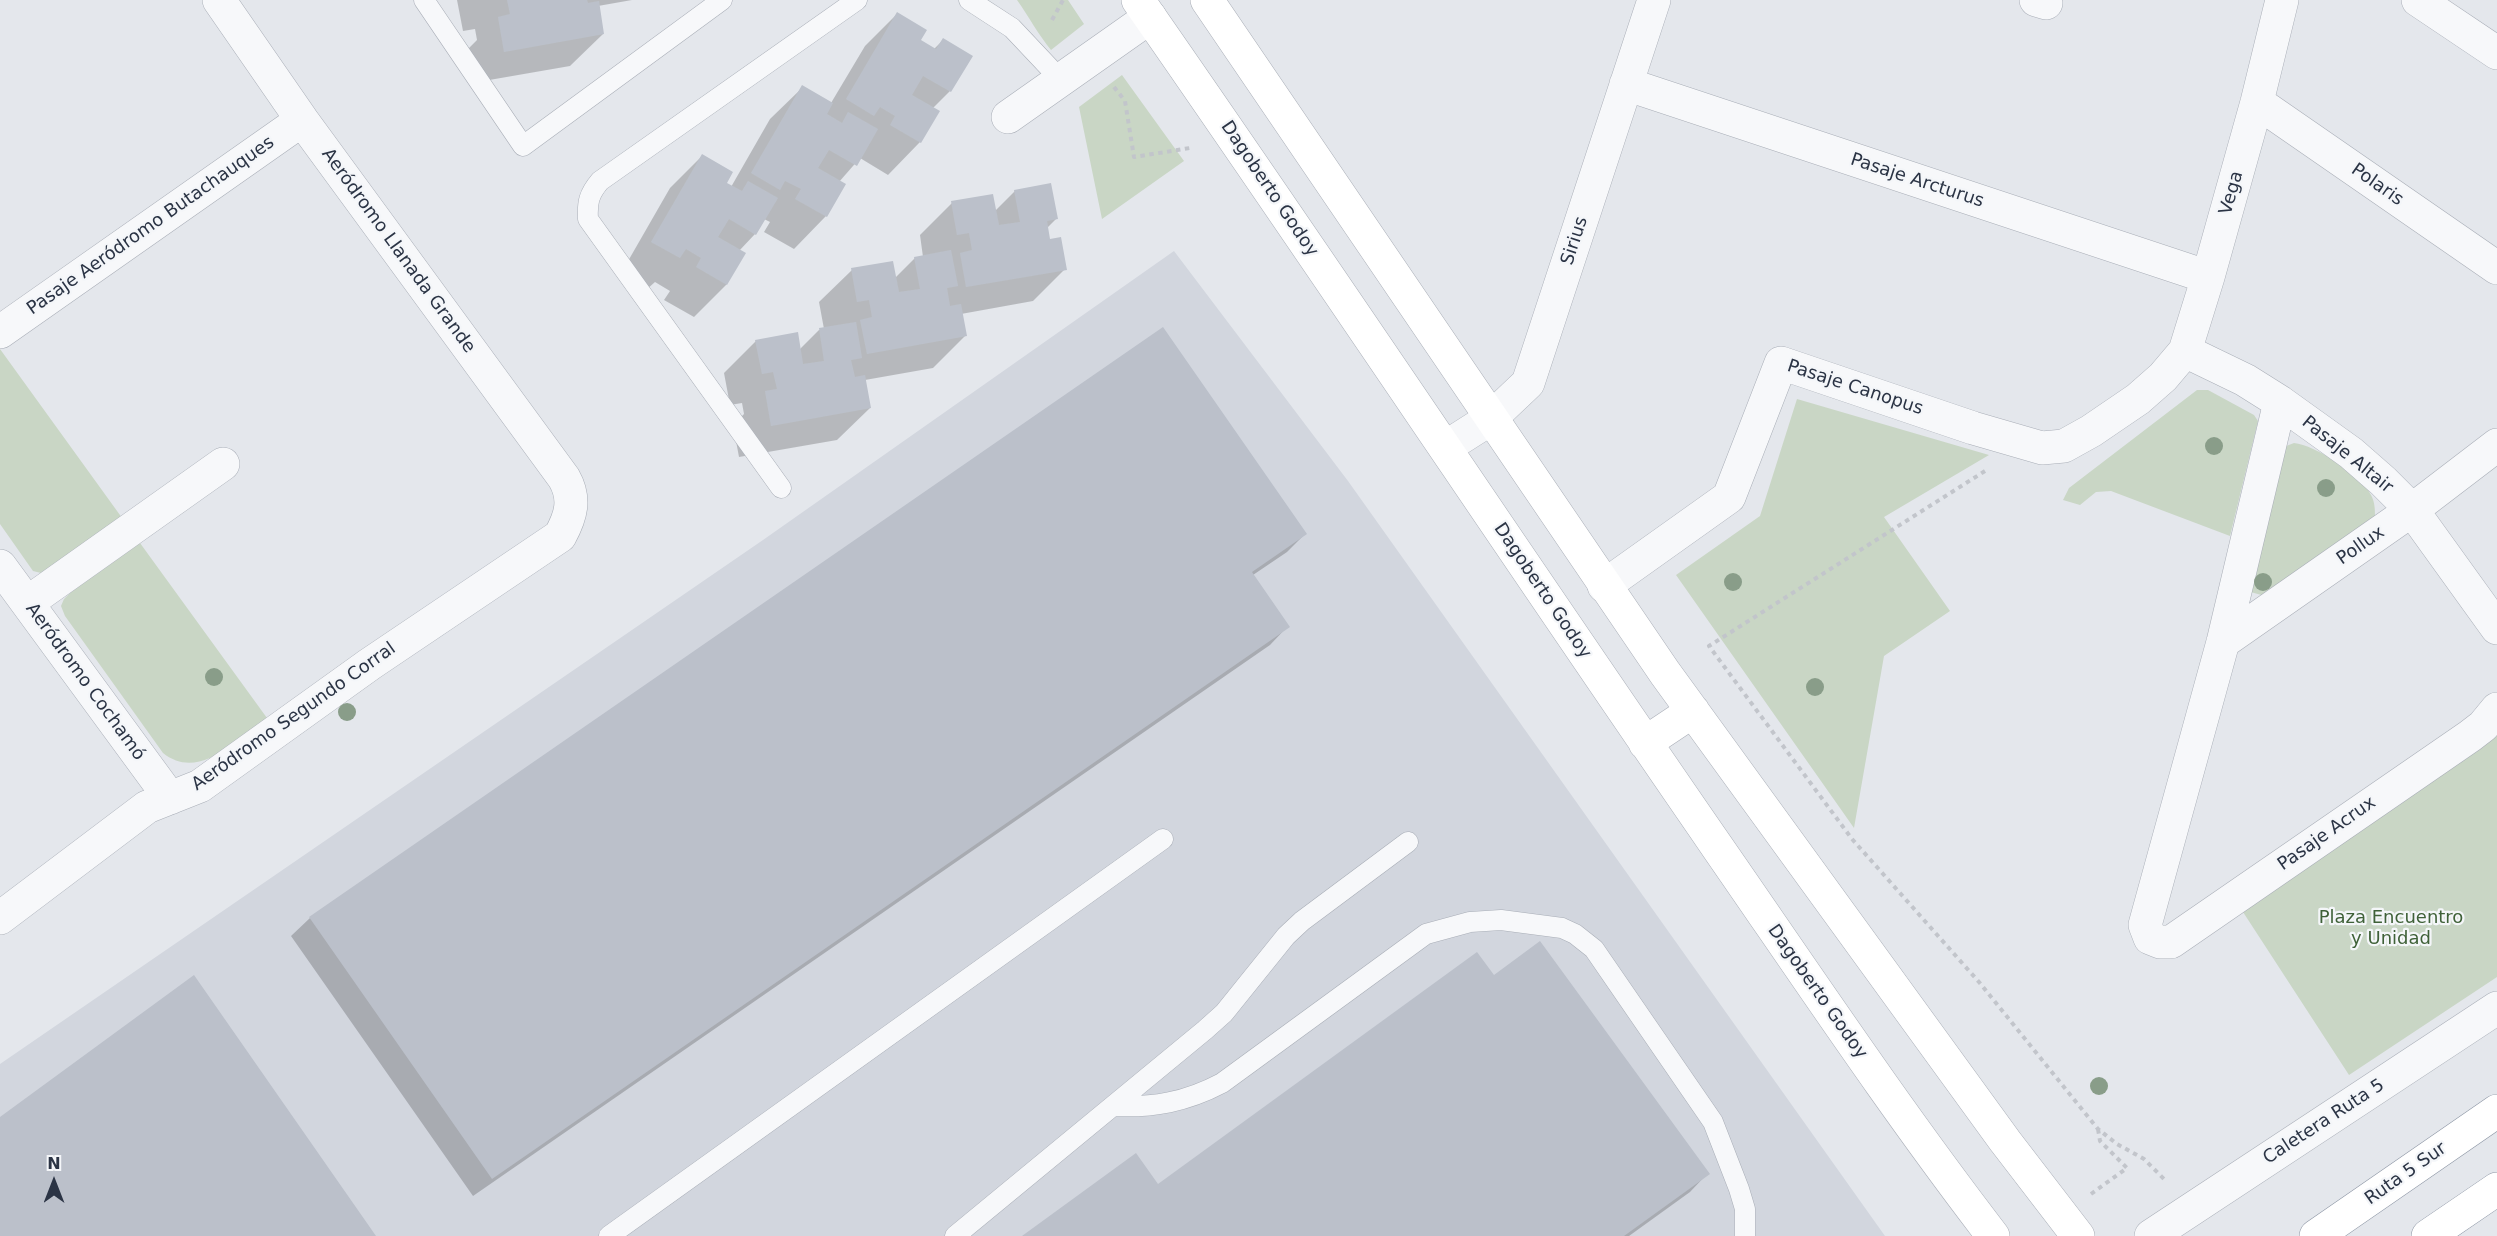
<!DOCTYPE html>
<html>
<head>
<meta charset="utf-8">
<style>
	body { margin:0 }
	#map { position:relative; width:2497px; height:1236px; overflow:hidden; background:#e4e7ec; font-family:"DejaVu Sans",sans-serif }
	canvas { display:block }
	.north { position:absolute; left:24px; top:1152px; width:60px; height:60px; -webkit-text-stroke:4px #f4f6f9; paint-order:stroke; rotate:0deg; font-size:16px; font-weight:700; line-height:24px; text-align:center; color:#2b3445 }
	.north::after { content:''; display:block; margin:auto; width:21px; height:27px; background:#2b3445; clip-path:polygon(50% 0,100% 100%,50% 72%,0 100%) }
</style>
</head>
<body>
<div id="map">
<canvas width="2497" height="1236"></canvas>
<div class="north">N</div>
</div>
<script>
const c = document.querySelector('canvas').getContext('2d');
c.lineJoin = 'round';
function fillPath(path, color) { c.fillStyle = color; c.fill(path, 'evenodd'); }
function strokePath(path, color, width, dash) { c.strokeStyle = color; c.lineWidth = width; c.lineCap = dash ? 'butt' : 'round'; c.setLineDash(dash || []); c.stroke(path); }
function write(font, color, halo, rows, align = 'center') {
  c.font = font + ' "DejaVu Sans",sans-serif'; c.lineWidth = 4.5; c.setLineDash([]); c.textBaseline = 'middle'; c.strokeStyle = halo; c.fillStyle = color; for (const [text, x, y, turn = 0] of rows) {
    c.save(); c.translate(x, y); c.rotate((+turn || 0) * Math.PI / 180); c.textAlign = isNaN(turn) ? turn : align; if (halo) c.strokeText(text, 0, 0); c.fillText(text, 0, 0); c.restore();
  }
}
const built = new Path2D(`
	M1174,251L1348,481L1885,1236H0V1064L763,540Z`);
const green = new Path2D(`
	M1017,0H1068L1084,24L1051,50C1038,34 1029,17 1017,0Z
	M1122,75L1184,161L1102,219L1079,107Z
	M0,349L125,522L41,573L33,571L0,524Z
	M2197,390H2208L2254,415L2258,421L2230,536L2111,491L2096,492L2080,505L2063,500L2069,488Z
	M1797,399L1989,455L1884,517L1950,611L1884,656L1854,828L1676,575L1760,516Z
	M2294,443C2315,445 2362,475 2371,495C2375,502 2375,510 2375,518L2265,596L2247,591L2281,448Z
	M140,543L267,718C238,739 199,782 163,753L65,616L61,606L64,599L71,592Z
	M2497,733V977L2349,1075L2243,912Z`);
const shadow = new Path2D(`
	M457,0H632L598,6L603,34L570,66L472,83L466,51L477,40L475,29L463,31Z
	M897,14L919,40L934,49L943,40L950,91L933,108L920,142L888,175L860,158L839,182L826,216L794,249L764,232L770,222L764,219L755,234L739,251L744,254L726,285L694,317L664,300L670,291L655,282L646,290L620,275L670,188L702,156L725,183L731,187L770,119L803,87L831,103L865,46Z
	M1015,191L1056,219L1047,228L1049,240L1065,269L1033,301L961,314L965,336L933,368L865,380L870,408L837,440L739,457L733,425L744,414L742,403L730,405L724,373L756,341L799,350L819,330L824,329L819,302L852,270L895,278L915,258L923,257L920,235L952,203L995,211Z
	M1305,534L1287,552L1253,575L1288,626L1270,645L473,1196L291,936L310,918Z
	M1493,977L1708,1173L1690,1192L1629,1236H1024L1158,1186Z`);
const building = new Path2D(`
	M507,0H587L588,3L599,1L604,34L504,52L498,17L510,14Z
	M897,12L927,30L921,40L936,49L943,38L973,56L951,92L923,76L912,95L940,111L921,143L890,125L895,116L880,107L874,116L846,99Z
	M802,85L833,103L827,114L842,123L848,112L878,129L857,166L829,150L818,168L846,184L827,217L795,199L801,189L785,181L780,190L751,173Z
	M702,154L733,172L727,183L742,191L748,181L778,198L756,235L729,219L718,237L746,253L727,285L696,267L701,258L686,249L680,258L651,242Z
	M1051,183L1058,219L1047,221L1050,239L1061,237L1067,270L966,287L960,253L972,250L969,233L957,235L951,201L993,194L999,225L1020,222L1014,190Z
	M951,250L958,286L947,288L950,306L961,304L967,336L867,354L860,320L872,317L869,300L857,302L851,268L893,261L899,292L920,289L914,257Z
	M856,322L862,358L851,360L855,377L865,375L871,408L771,426L765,391L777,389L773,372L762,374L755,340L798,332L803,364L824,361L819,328Z
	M1163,327L1307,534L1252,572L1290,627L492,1179L309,917Z
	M1540,941L1710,1174L1624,1236H1022L1136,1153L1158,1184L1477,952L1494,975Z
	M194,975L376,1236H0V1117Z`);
const path = new Path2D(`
	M1052,20L1063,0
	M1114,87L1125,101L1134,157L1190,148
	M1985,471L1709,646L1852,839L1979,982L2098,1129L2117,1144L2144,1159L2167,1182
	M2091,1194L2127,1168L2100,1141L2098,1129`);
const service = new Path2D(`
	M424,0L523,146L722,0
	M969,0L1012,28L1061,80
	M781,488L588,219C587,202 589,194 600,181L857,0
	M1113,1106C1153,1108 1186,1102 1222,1083L1426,934L1470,922L1501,920L1562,928L1575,934L1594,949L1713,1122L1739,1189L1745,1209V1236
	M609,1236L1163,839
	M955,1236L1205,1030L1224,1013L1286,936L1302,921L1408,842`);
const minor = new Path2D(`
	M2036,0L2046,3
	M2418,0L2497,53
	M1626,84L2208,277
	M2257,102L2497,268
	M1008,117L1150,17
	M0,332L302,120
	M2185,351L2245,380L2280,402L2351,453L2383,481L2412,510L2497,628
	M2280,402L2223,642L2145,925L2150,938L2160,942H2171L2470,736L2483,726L2497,709
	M1446,447L1490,419L1528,383L1654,0
	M0,566L170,798
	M1604,586L1729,497L1781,363L1973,428L2042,448L2064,446L2091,431L2138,399L2163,377L2185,351L2208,277L2257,102L2282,0
	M27,603L223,464
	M2223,642L2412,510L2497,445
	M0,918L147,807L200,786L370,664L560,536C571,516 576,499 564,478L302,120L219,0`);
const tertiary = new Path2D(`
	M2151,1236L2497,1008`);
const secondary = new Path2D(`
	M1138,0C1334,281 1523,566 1718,848C1808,978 1896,1110 1993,1236
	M1207,0L1665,673L2005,1141L2078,1236
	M1645,743L1693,711`);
const motorway = new Path2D(`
	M2316,1236L2497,1111
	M2428,1236L2497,1189`);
const trees = [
	[2214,446],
	[2326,488],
	[1733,582],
	[2263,582],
	[214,677],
	[1815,687],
	[347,712],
	[2099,1086]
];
const streetNames = [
	["Pasaje Arcturus",1917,181,18],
	["Polaris",2377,185,35],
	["Dagoberto Godoy",1269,189,56],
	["Vega",2232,193,-74],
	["Pasaje Aeródromo Butachauques",151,226,-35],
	["Sirius",1575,241,-72],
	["Aeródromo Llanada Grande",398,251,54],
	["Pasaje Canopus",1855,388,18],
	["Pasaje Altair",2347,455,39],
	["Pollux",2361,546,-35],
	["Dagoberto Godoy",1542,591,56],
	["Aeródromo Cochamó",85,682,54],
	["Aeródromo Segundo Corral",294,717,-35],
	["Pasaje Acrux",2327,834,-35],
	["Dagoberto Godoy",1817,992,55],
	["Caletera Ruta 5",2324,1122,-33],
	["Ruta 5 Sur",2406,1174,-35]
];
const parkNames = [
	["Plaza Encuentro",2391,918],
	["y Unidad",2391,939]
];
fillPath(built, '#d2d6de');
fillPath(green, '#c9d6c5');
fillPath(shadow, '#0003');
fillPath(building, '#bbc0ca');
strokePath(service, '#a9aeb7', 21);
strokePath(minor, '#a9aeb7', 34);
strokePath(tertiary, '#a9aeb7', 34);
strokePath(secondary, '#a9aeb7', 34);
strokePath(motorway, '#8b94a3', 34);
strokePath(path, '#c2c5cb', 4, [4.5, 4.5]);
strokePath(service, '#f7f8fa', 20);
strokePath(minor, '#f7f8fa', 33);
strokePath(tertiary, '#f7f8fa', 33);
strokePath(secondary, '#fff', 33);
strokePath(motorway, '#fff', 33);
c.fillStyle = '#899d89';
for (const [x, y] of trees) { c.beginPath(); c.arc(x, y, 9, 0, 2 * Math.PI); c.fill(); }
write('18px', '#2b3445', '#f4f6f9', streetNames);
write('18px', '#3f6138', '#f4f6f9', parkNames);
</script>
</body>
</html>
